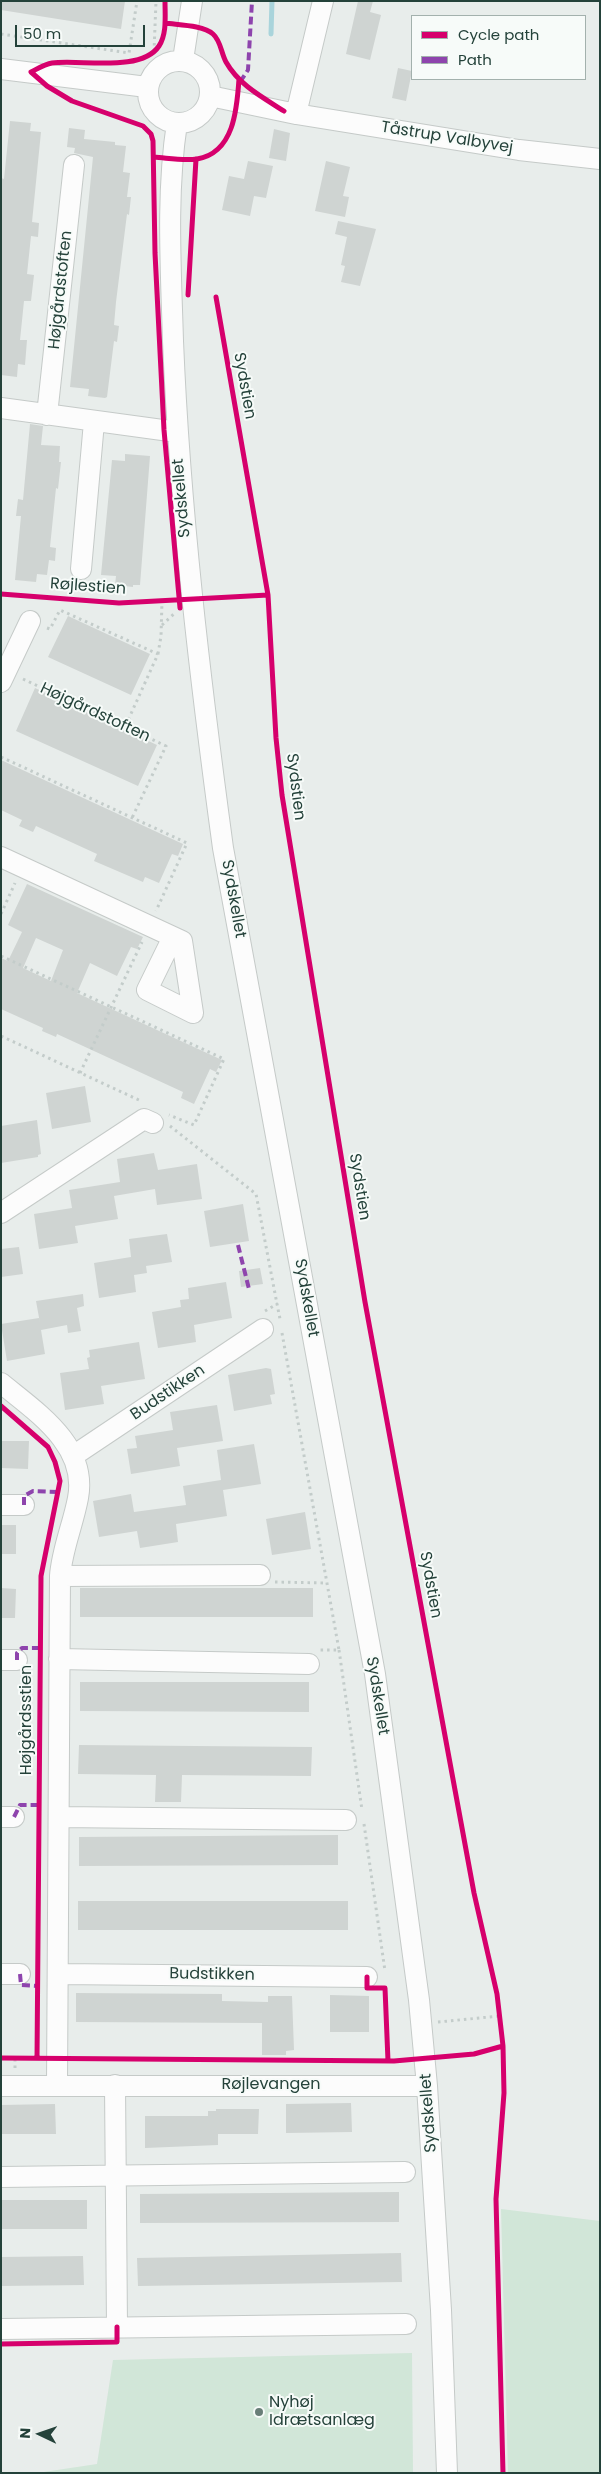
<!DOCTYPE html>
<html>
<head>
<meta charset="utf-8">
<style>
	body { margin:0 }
	#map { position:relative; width:601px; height:2474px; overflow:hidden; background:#e8edeb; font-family:Poppins,sans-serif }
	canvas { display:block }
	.frame { position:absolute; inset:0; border:2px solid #24423a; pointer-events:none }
	.legend { position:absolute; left:411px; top:15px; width:175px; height:65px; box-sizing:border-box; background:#f7fbf9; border:1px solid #a3b1ad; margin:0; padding:6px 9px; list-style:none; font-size:15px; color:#24423a }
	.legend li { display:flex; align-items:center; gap:10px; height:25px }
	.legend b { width:25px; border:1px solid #a3b1ad }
	.north { position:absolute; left:15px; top:2409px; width:50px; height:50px; -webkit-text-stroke:4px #f7fbf9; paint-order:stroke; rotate:273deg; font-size:14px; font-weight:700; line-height:20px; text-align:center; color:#24423a }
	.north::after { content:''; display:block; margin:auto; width:18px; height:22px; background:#24423a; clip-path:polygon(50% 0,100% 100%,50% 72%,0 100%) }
	.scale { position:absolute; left:15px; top:25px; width:130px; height:22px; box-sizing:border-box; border:2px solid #24423a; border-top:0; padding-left:6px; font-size:15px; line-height:18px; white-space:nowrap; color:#24423a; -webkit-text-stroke:4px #f7fbf9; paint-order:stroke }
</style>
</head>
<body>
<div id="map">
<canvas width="601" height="2474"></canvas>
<div class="frame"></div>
<ul class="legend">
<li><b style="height:6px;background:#d6006c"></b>Cycle path</li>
<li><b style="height:6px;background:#8e44ad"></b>Path</li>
</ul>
<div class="north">N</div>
<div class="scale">50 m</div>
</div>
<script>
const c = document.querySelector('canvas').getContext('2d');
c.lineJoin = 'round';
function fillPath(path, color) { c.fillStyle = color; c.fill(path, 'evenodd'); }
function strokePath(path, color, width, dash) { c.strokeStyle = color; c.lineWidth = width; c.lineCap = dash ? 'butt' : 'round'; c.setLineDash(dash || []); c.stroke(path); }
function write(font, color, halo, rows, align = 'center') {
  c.font = font + ' Poppins,sans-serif'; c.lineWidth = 4; c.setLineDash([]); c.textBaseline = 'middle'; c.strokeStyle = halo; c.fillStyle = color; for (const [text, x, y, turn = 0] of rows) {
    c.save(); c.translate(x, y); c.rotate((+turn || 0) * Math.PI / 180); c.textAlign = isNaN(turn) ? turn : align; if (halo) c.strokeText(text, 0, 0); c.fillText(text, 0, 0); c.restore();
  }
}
const green = new Path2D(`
	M501,2209L600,2221V2473H508Z
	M412,2353L413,2473H37L97,2464L113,2360Z`);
const stream = new Path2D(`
	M271,34L272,1`);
const building = new Path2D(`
	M1,1H125L121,29L1,10Z
	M358,1H373L370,12L381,15L370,60L346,54Z
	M398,68L412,71L406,101L392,98Z
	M10,121L31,123L30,131L41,132L32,222L39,223L38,237L31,236L27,274L34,275L31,301H24L20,340H27L25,365L18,364L17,377L1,375V178L4,179Z
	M69,128L85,130L84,139L115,142V145L126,146L123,172L130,173L127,197H131L129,215L127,214L116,302L114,325L119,326L117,342L114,341L107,397L105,398L88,396L89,389L70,387L93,157L74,153L75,148L67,147Z
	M274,129L290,133L286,161L269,158Z
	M248,161L273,166L266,198L254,196L250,216L222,210L229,176L244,179Z
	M326,161L350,167L343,196L349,197L345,217L315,211Z
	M338,221L376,229L360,286L341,282L345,266L341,265L347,237L335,234Z
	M30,424L43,426L41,445L60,446L59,462H61L58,489L56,488L50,547L56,548L55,561L49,560L47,575L37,574L36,582L15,580L21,516H16L18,499L23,500Z
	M125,454L150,456L140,585H133V587L115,585L116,576L101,575L112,460L125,461Z
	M68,616L150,654L131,695L48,657Z
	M35,688L157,745L138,786L16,731Z
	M1,760L183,844L178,856L172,854L159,883L145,877L143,882L94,861L97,854L36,826L33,832L19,826L22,820L1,810Z
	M27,884L143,937L137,949L131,947L117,976L90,963L77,993L222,1060L216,1072L210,1069L194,1104L181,1098L183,1092L57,1034L56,1037L42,1031L43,1028L1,1009V958L8,961L22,932L8,925ZM36,938L63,950L51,981L23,968Z
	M85,1086L91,1122L52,1129L46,1093Z
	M37,1120L41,1154L38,1155V1157L1,1163V1126Z
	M154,1153L158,1170L197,1164L202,1199L157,1205L155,1189L114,1196L118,1219L75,1226L78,1243L39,1249L34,1214L72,1208L69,1190L120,1182L117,1159Z
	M243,1204L249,1241L210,1247L204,1211Z
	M167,1234L172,1262L146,1266L147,1273L134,1275L136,1292L99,1298L94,1263L131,1257L129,1239Z
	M19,1247L23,1274L1,1277V1249Z
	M260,1268L263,1284L241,1287L239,1271Z
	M226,1282L232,1318L194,1325L196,1342L158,1348L152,1312L181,1307L180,1300L189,1299L188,1288Z
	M83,1294L84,1306L77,1308L81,1331L68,1333L67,1325L41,1330L45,1354L7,1361L1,1324L39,1318L40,1323L36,1301Z
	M139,1342L145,1379L101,1386L104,1404L65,1410L60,1373L89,1369L87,1358L90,1357L89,1350Z
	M266,1368L271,1369L275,1394L270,1395L272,1404L234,1411L228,1375Z
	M217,1405L223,1441L177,1448L180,1466L131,1474L127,1449L137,1448L135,1436L173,1430L170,1412Z
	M1,1441H29L28,1469L1,1468Z
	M254,1444L261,1484L223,1490L227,1516L176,1524L178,1542L140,1548L137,1531L99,1537L93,1501L131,1494L134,1512L186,1505L183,1486L221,1480L217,1450Z
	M305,1512L311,1549L272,1555L266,1519Z
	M1,1525H16V1554H1Z
	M1,1588L16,1589L15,1618H1Z
	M80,1588H313V1617H80Z
	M80,1682H309V1712L80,1711Z
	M79,1745L312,1747L311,1776L182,1775L181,1802H155L156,1775L78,1774Z
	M338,1835V1865L79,1866V1837Z
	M78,1901H348V1930H78Z
	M76,1993L222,1994V2001L268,2002V1996H292L294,2050L286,2051V2055H262V2023L76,2022Z
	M330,1995L369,1996V2032H330Z
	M351,2103L352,2132L286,2133V2104Z
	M55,2104L56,2134H1V2105Z
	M216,2109H259L258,2134H218V2145L145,2148V2116H208V2111H216Z
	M399,2192V2222L140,2223V2194Z
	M1,2200H87V2229H1Z
	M401,2253L402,2282L138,2286L137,2258Z
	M83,2256L84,2285L1,2286V2257Z`);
const path = new Path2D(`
	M1,34L129,53L137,1
	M154,52L156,1
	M162,625L176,612
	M47,628L50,629L60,610L158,654L125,727
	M158,654L161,636L162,601
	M23,679L166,746L132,818
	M1,757L187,843L156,911
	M1,914L15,883
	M1,956L224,1059L194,1125L169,1115
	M1,1036L141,1101
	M80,1073L142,942
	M170,1126L256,1194L277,1304
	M265,1311L277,1304L280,1319
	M282,1333L339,1650H320
	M275,1582L327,1583
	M339,1650L362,1810
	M364,1824L385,1971
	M438,2022L500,2016
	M15,2068V2058`);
const minor = new Path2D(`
	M183,60L192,1
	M148 92a31 31 0 1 1 62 0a31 31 0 1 1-62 0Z
	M1,69L147,87
	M210,96L296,114L519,150L600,159
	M296,114L323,1
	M177,123C166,194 171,270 173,341C180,511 200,679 223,848L375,1674L419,2000L427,2086L441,2310L447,2473
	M1,408L177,432
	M47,415L74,165
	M81,569L94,422
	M1,682L30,621
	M1,857L182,941L193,1013L147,990L173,937
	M1,1213L144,1119L153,1123
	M1,1383C36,1412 88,1445 78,1498C73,1525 62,1549 60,1576L57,2085
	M73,1456L263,1329
	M1,1505H24
	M60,1576L260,1575
	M59,1659L309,1664
	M1,1660H17
	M1,1817H14
	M59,1817L346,1820
	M1,1974H20
	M58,1974L367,1977
	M115,2085L117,2327
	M1,2086H427
	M1,2177L405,2172
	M1,2329L406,2324`);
const quiet = new Path2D(`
	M240,82L248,70L252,1
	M238,1245L249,1289
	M24,1505V1496L33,1491L59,1492
	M17,1660V1653L22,1648H40
	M14,1817L20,1805H39
	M20,1974L21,1985L37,1986`);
const cycleway = new Path2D(`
	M165,1C165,16 167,34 159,46C141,73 80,59 52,63C45,64 37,69 31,72L47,86L72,101L143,126L151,134L153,141L155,253L164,430L180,608
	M165,23C178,25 203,25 213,34C221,41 221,53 226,62C239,85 262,97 284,111
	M154,157C168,158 183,161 197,159C234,153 237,109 239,79
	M188,295L196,159
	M1,594L119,603L268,595
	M1,1406L48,1447L55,1462L60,1481L41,1576L37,2058
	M367,1977V1988H385L388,2061
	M1,2058L394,2061L474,2054L503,2046L497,1994L474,1893L365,1302L282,795L276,738L268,595L216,297
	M1,2344L117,2342V2327
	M503,2473L496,2199L504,2093L503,2046`);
const markers = [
	[259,2412,5,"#697e78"]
];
const streetNames = [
	["Tåstrup Valbyvej",447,138,9],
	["Højgårdstoften",61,290,-84],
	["Sydstien",244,386,80],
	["Sydskellet",182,498,-95],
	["Røjlestien",88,587,4],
	["Højgårdstoften",95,713,25],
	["Sydstien",295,787,83],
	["Sydskellet",233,899,80],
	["Sydstien",359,1187,81],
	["Sydskellet",306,1298,80],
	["Budstikken",168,1393,-34],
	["Sydstien",430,1585,80],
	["Sydskellet",377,1696,81],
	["Højgårdsstien",27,1720,-90],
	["Budstikken",212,1975,1],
	["Røjlevangen",271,2085],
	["Sydskellet",429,2113,-94]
];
const poiNames = [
	["Nyhøj",269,2403],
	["Idrætsanlæg",269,2421]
];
fillPath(green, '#d1e6d8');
strokePath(stream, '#a9d4db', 5);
fillPath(building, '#cfd4d2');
strokePath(minor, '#c5cac8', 22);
strokePath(path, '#c3ccca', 3, [2.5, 4]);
strokePath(minor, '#fcfcfc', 20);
strokePath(quiet, '#8e44ad', 4, [8, 4]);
strokePath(cycleway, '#d6006c', 5);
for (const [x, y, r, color] of markers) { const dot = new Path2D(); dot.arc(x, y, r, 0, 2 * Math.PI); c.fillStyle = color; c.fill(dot); strokePath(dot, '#f7fbf9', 2); }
write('16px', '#24423a', '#f7fbf9', streetNames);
write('16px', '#24423a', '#f7fbf9', poiNames, 'left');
</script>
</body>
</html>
